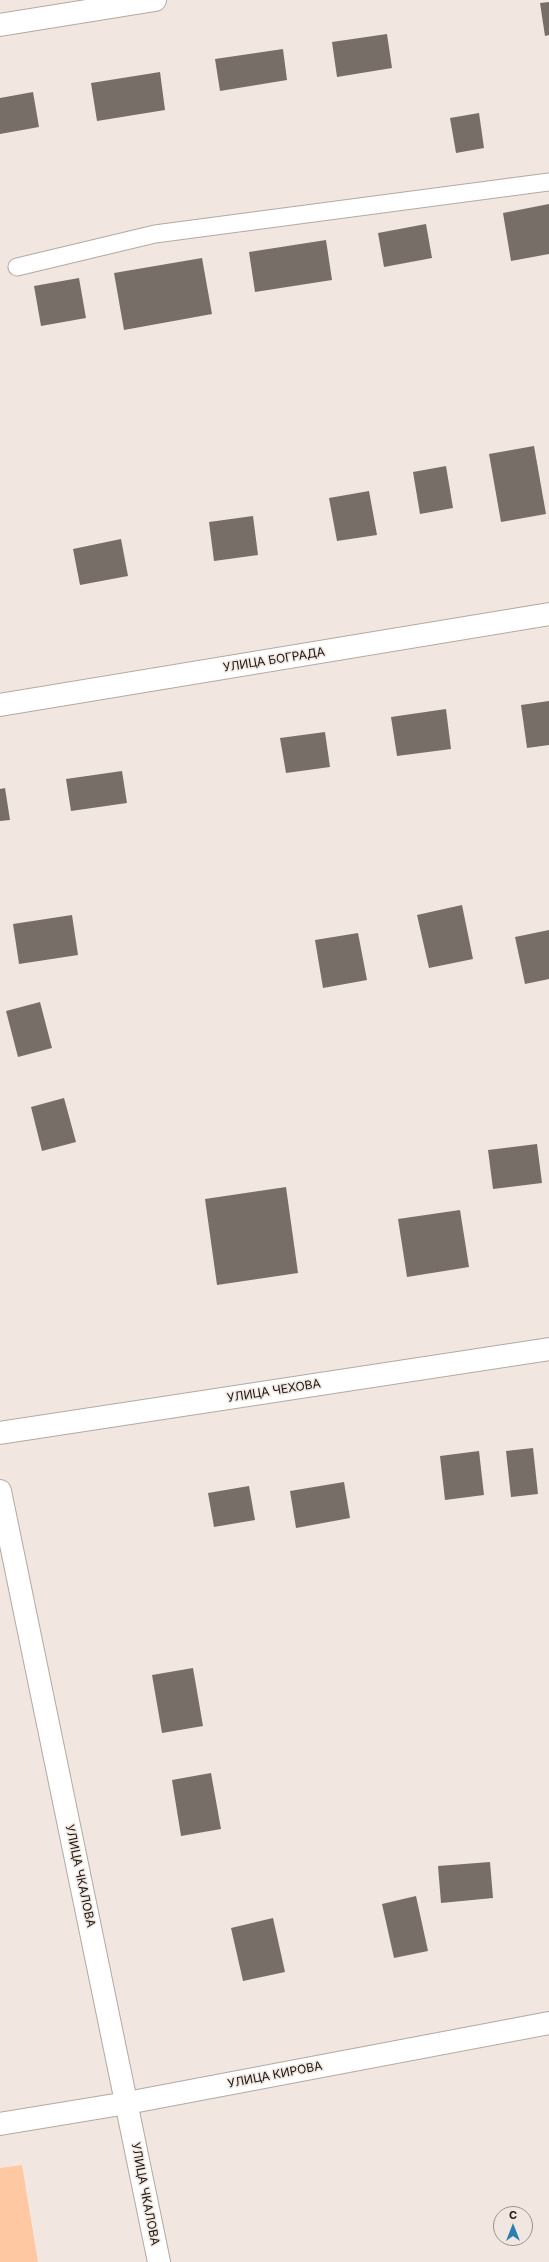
<!DOCTYPE html>
<html>
<head>
<meta charset="utf-8">
<style>
	body { margin:0 }
	#map { position:relative; width:549px; height:2262px; overflow:hidden; background:#f2e7e0; font-family:Inter,sans-serif }
	canvas { display:block }
	.north { position:absolute; left:493px; top:2206px; width:40px; height:40px; box-sizing:border-box; background:#f2e7e0; border:1px solid #9b938e; border-radius:50%; rotate:0deg; font-size:11px; font-weight:700; line-height:16px; text-align:center; color:#191613 }
	.north::after { content:''; display:block; margin:auto; width:14px; height:18px; background:#2b80b0; clip-path:polygon(50% 0,100% 100%,50% 72%,0 100%) }
</style>
</head>
<body>
<div id="map">
<canvas width="549" height="2262"></canvas>
<div class="north">С</div>
</div>
<script>
const c = document.querySelector('canvas').getContext('2d');
c.lineJoin = 'round';
function fillPath(path, color) { c.fillStyle = color; c.fill(path, 'evenodd'); }
function strokePath(path, color, width, dash) { c.strokeStyle = color; c.lineWidth = width; c.lineCap = dash ? 'butt' : 'round'; c.setLineDash(dash || []); c.stroke(path); }
function write(font, color, halo, rows, align = 'center') {
  c.font = font + ' Inter,sans-serif'; c.lineWidth = 3; c.setLineDash([]); c.textBaseline = 'middle'; c.strokeStyle = halo; c.fillStyle = color; for (const [text, x, y, turn = 0] of rows) {
    c.save(); c.translate(x, y); c.rotate((+turn || 0) * Math.PI / 180); c.textAlign = isNaN(turn) ? turn : align; if (halo) c.strokeText(text, 0, 0); c.fillText(text, 0, 0); c.restore();
  }
}
const green = new Path2D(`
	M22,2165L38,2262H0V2168Z`);
const building = new Path2D(`
	M549,2V35L545,36L540,3Z
	M387,34L392,68L337,77L332,42Z
	M283,49L287,80L220,91L215,59Z
	M160,72L165,110L97,121L91,83Z
	M33,92L39,127L0,134V98Z
	M479,113L484,148L456,153L450,118Z
	M549,204V254L511,261L503,213Z
	M426,224L432,258L384,267L378,233Z
	M326,240L332,280L255,292L249,252Z
	M202,258L212,314L124,330L114,273Z
	M79,278L86,318L41,326L34,286Z
	M534,446L546,514L501,522L489,454Z
	M446,466L453,508L420,514L413,472Z
	M369,491L377,535L337,541L329,498Z
	M253,516L258,555L214,561L209,522Z
	M121,539L128,576L80,585L73,549Z
	M549,701V745L527,748L521,705Z
	M446,709L451,749L397,756L391,717Z
	M325,732L330,767L286,773L280,738Z
	M122,771L127,803L71,811L66,779Z
	M5,788L10,820L0,821V789Z
	M462,905L473,959L429,968L417,915Z
	M72,915L78,955L19,964L13,924Z
	M549,930V979L525,984L515,937Z
	M358,933L367,980L323,988L315,940Z
	M40,1002L52,1048L18,1057L6,1011Z
	M64,1098L76,1142L42,1151L31,1107Z
	M537,1144L542,1183L493,1189L488,1150Z
	M286,1187L298,1273L217,1285L205,1199Z
	M460,1210L469,1267L407,1277L398,1219Z
	M533,1448L538,1494L511,1497L506,1451Z
	M479,1451L484,1495L445,1500L440,1456Z
	M344,1482L350,1518L296,1528L290,1491Z
	M249,1486L255,1520L214,1527L208,1493Z
	M193,1668L203,1726L162,1733L152,1675Z
	M211,1773L221,1829L181,1836L172,1780Z
	M490,1862L493,1898L441,1903L438,1866Z
	M416,1896L428,1951L394,1958L382,1904Z
	M273,1918L285,1972L243,1981L231,1928Z`);
const service = new Path2D(`
	M17,267L155,234L549,182`);
const minor = new Path2D(`
	M0,25L155,0
	M0,705L549,614
	M0,1433L549,1349
	M0,1491L159,2262`);
const primary = new Path2D(`
	M0,2124L127,2103L549,2023`);
const streetNames = [
	["УЛИЦА БОГРАДА",274,660,-9],
	["УЛИЦА ЧЕХОВА",274,1391,-9],
	["УЛИЦА ЧКАЛОВА",80,1876,78],
	["УЛИЦА КИРОВА",275,2075,-11],
	["УЛИЦА ЧКАЛОВА",145,2194,79]
];
fillPath(green, '#fec9a2');
fillPath(building, '#776e68');
strokePath(service, '#b3a9a2', 19);
strokePath(minor, '#b3a9a2', 24);
strokePath(primary, '#b3a9a2', 24);
strokePath(service, '#fff', 17);
strokePath(minor, '#fff', 22);
strokePath(primary, '#fff', 22);
write('12px', '#191613', '#f2e7e0', streetNames);
</script>
</body>
</html>
